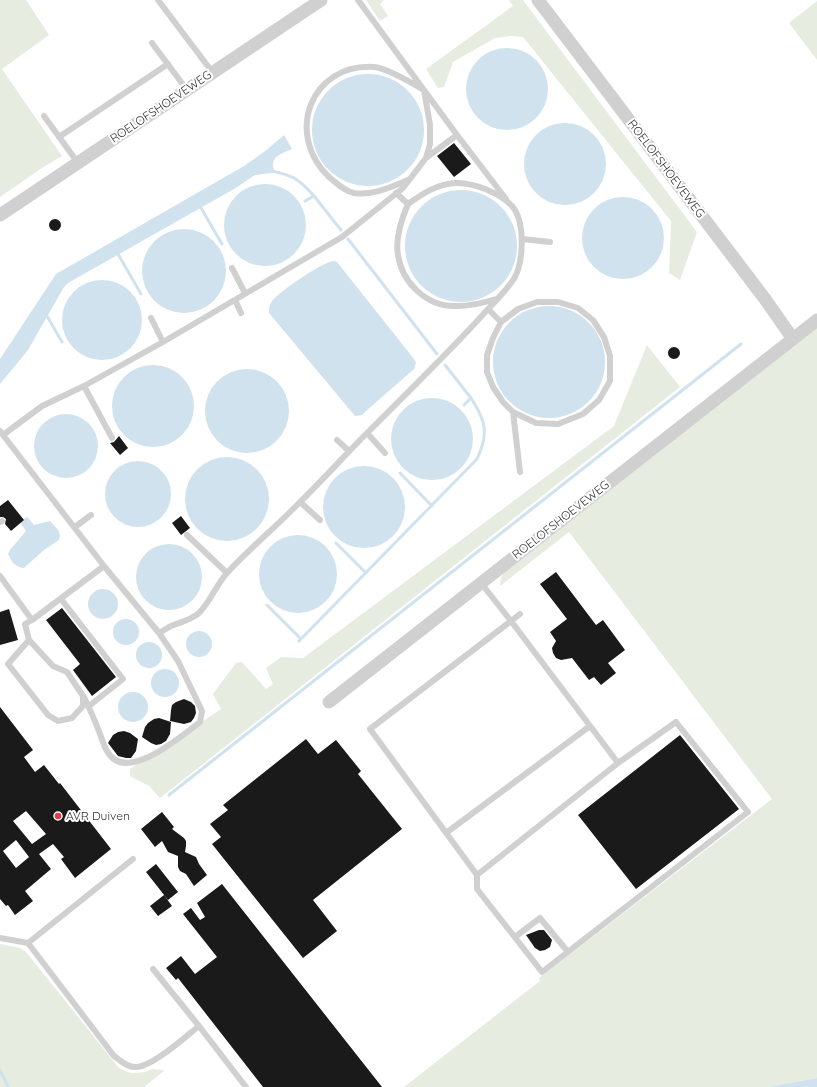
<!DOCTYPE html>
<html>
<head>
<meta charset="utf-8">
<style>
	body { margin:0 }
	canvas { display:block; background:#fff }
</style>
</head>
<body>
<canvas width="817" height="1087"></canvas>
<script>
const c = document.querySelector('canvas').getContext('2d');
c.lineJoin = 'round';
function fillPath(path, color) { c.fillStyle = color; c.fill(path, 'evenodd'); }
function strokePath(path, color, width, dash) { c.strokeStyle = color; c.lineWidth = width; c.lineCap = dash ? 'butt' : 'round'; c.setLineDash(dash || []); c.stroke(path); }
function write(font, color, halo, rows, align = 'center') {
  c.font = font + ' Quicksand,sans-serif'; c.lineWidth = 4; c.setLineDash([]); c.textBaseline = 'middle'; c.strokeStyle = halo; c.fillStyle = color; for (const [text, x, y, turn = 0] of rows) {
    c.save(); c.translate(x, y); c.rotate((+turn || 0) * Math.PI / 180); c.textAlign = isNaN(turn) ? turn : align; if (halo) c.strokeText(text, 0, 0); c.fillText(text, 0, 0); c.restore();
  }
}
const green = new Path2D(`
	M0,0H26L49,35L2,69L62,156L45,166L0,197Z
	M366,0H384L380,4L388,16L380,21Z
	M509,0H523L697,232L680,280L669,273L671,221L523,37L510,36L495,38L453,62L444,87L438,88L426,69L513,6Z
	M817,1V60L789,23Z
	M817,327V1078L768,1087H404L540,981L539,978L772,799L569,532L500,586L501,577L504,573Z
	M647,345L680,387L160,798L149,786L130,776V769L221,709L213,694L236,663L242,662L266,689L273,684L266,668L281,657L303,658L614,426Z
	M0,944L20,948L26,952L119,1068L130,1073H135L146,1072L152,1069L162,1070L164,1071L144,1087H0Z`);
const water = new Path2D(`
	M466 89a41 41 0 1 1 82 0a41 41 0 1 1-82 0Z
	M312 130a56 56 0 1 1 112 0a56 56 0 1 1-112 0Z
	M524 164a41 41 0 1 1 82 0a41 41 0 1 1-82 0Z
	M284,135L292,149C281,154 270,156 274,170L271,173L255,175L234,189L68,283L64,287L28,350L0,384V359L56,274L244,166L264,152Z
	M224 225a41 41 0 1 1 82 0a41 41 0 1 1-82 0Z
	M405 246a56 56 0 1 1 112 0a56 56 0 1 1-112 0Z
	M582 238a41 41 0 1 1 82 0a41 41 0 1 1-82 0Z
	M142 271a42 42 0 1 1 84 0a42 42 0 1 1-84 0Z
	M334,261L337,262L414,359L416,363L414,369L366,411L362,415L355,416L269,313C269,309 269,305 272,301C280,291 322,262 334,261Z
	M62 320a40 40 0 1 1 80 0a40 40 0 1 1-80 0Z
	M493 362a56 56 0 1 1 112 0a56 56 0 1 1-112 0Z
	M112 406a41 41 0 1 1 82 0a41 41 0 1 1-82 0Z
	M205 411a42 42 0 1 1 84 0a42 42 0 1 1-84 0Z
	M391 439a41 41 0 1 1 82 0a41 41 0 1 1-82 0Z
	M34 446a32 32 0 1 1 64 0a32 32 0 1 1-64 0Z
	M185 499a42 42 0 1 1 84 0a42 42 0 1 1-84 0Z
	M105 494a33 33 0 1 1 66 0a33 33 0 1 1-66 0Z
	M323 507a41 41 0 1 1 82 0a41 41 0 1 1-82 0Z
	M27,517L34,525L50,521L59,531L60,536L59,540L44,550L24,568C15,567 12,562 8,554L10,550L26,531L20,522Z
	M259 574a39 39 0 1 1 78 0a39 39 0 1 1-78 0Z
	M136 577a33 33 0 1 1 66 0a33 33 0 1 1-66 0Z
	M88 604a15 15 0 1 1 30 0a15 15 0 1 1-30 0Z
	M113 632a13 13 0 1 1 26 0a13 13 0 1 1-26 0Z
	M186 644a13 13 0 1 1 26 0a13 13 0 1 1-26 0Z
	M136 655a13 13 0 1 1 26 0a13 13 0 1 1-26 0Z
	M151 683a14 14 0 1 1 28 0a14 14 0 1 1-28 0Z
	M118 707a15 15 0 1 1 30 0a15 15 0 1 1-30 0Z
	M817,1078V1087H768Z`);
const stream = new Path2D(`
	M272,171C294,176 299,179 314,196
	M305,201L314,196L341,230
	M201,208L222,244
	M348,239L437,354
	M118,254L141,294
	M47,316L62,342
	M445,365L471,398
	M400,473L432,506
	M336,543L366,573
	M267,605L301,639
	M299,641L477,459C489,434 486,421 471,398L464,405
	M169,795L741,344
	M0,1070L8,1087`);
const building = new Path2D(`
	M454,143L471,164L454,177L437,156Z
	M49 225a6 6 0 1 1 12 0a6 6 0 1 1-12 0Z
	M668 353a6 6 0 1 1 12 0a6 6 0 1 1-12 0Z
	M119,436L128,448L120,455L110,443L114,442Z
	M8,500L24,520L11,531L5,524L6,519L3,517H0V506Z
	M181,516L190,528L181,535L172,523Z
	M556,572L596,625L603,620L625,650L608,663L616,673L601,685L594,677L589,680L572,658L561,660L556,658L553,653L552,648L556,641L550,632L567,619L540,584Z
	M62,608L116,677L92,696L73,670L80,664L46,620Z
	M9,609L18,640L0,645V612Z
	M184,699L191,702L195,706L196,713L194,718L191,722L184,724L170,721L171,710L172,705L176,702Z
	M0,707L33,750L24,757L35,772L44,765L59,784L60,783L111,849L75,878L61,859L64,857L53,844L39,854L51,869L25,891L33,901L15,915L8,905L6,906L0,899ZM26,811L46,834L32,844L13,821ZM16,840L29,857L16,868L3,851Z
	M159,718L171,722L170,734L166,741L161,744L156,745L151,743L142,737L145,727L148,723L154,719Z
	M124,731L130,733L138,739L136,751L131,758H126L118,756L108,743L113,735L118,732Z
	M680,735L739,809L636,889L578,815Z
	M306,739L318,754L336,740L361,771L358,774L402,829L313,900L337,931L303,958L212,844L221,837L210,824L228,810L223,805Z
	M162,812L174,827L172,829L184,838L186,841V846L185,852L196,857L199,864L207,875L194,886L186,874L180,871L178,867V856L168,852L162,841L155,847L141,829Z
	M156,864L178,892L168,900L146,872Z
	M222,884L382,1087H263L178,978L176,980L166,968L181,956L195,974L217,957L183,914L191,908L200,920L205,917L197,903Z
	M164,895L172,906L158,916L150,906Z
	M539,930H544L552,940L550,947L545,950L540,951L535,948L526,935Z`);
const lane = new Path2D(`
	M158,0L213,73
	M358,0L457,135L426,158
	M152,43L187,90
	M44,116L78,163
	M457,135L506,199
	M59,137L168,64
	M408,204C402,218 395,239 398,255C402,282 426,306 454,306C469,307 483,303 496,299
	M522,239L550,242
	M232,268L245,293
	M235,300L241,313
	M488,309L501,322L518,309L537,302H558L578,308L593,320L604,337L610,356V381L599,400L583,414L558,424L536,423L513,412L503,402L493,387L487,372V355L493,338L501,322
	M163,342L342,237L403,188L426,158L430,144V125L424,90C412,83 387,68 374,67C311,63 284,134 329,177C336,183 344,191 354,193C373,196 393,186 410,179
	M84,386L112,438
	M513,412L520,472
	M0,431L3,435L42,406L84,386L163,342L151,318
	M367,433L385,453
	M3,435L104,566L159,633C163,631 167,628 171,626C181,622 191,620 199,613C211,601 216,585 227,573C250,548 277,526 300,502C323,480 344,456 366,434C404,396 442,359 479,319C490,306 507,291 515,277C524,259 525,221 512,206C500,193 473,182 455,183C437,184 422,194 408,204L396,193
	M337,440L349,451
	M300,502L320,520
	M0,522L2,521
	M75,527L91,515
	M187,535L227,573
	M0,576L32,620
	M61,599L123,679L89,706
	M520,614L511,621L618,763
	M29,640L53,666L67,672L83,696V706L72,718L58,721L48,715L8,664L29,640L25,624L32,620L104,566
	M84,697C90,709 95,721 100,734C102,740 104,746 107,751C125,784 177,739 195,726L200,722L202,711L178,661L159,633
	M446,833L590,726
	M477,875V889L542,972L748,812L676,722L618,763L477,875L370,729L511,621L481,583
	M515,937L540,918L568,952
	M0,938L28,943L114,1056C121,1061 128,1068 136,1067C152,1067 185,1037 199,1026L153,969
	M28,943L133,859
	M199,1026L246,1087`);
const street = new Path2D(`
	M538,0L765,299L793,339
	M0,215L321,0
	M329,702L817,320`);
const markers = [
	[58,816,4,"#e63946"]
];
const streetNames = [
	["ROELOFSHOEVEWEG",161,107,-34],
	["ROELOFSHOEVEWEG",666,169,53],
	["ROELOFSHOEVEWEG",561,520,-38]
];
const poiNames = [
	["AVR Duiven",66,816]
];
fillPath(green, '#e6ecdf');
fillPath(water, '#cfe2ee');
strokePath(stream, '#cfe2ee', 3);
fillPath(building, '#1a1a1a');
strokePath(lane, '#d0d0d0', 6);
strokePath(street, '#d0d0d0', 13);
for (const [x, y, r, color] of markers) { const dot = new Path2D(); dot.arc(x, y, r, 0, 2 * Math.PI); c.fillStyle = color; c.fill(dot); strokePath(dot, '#fff', 1.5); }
write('12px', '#333', '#fff', streetNames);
write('12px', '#333', '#fff', poiNames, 'left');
</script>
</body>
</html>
